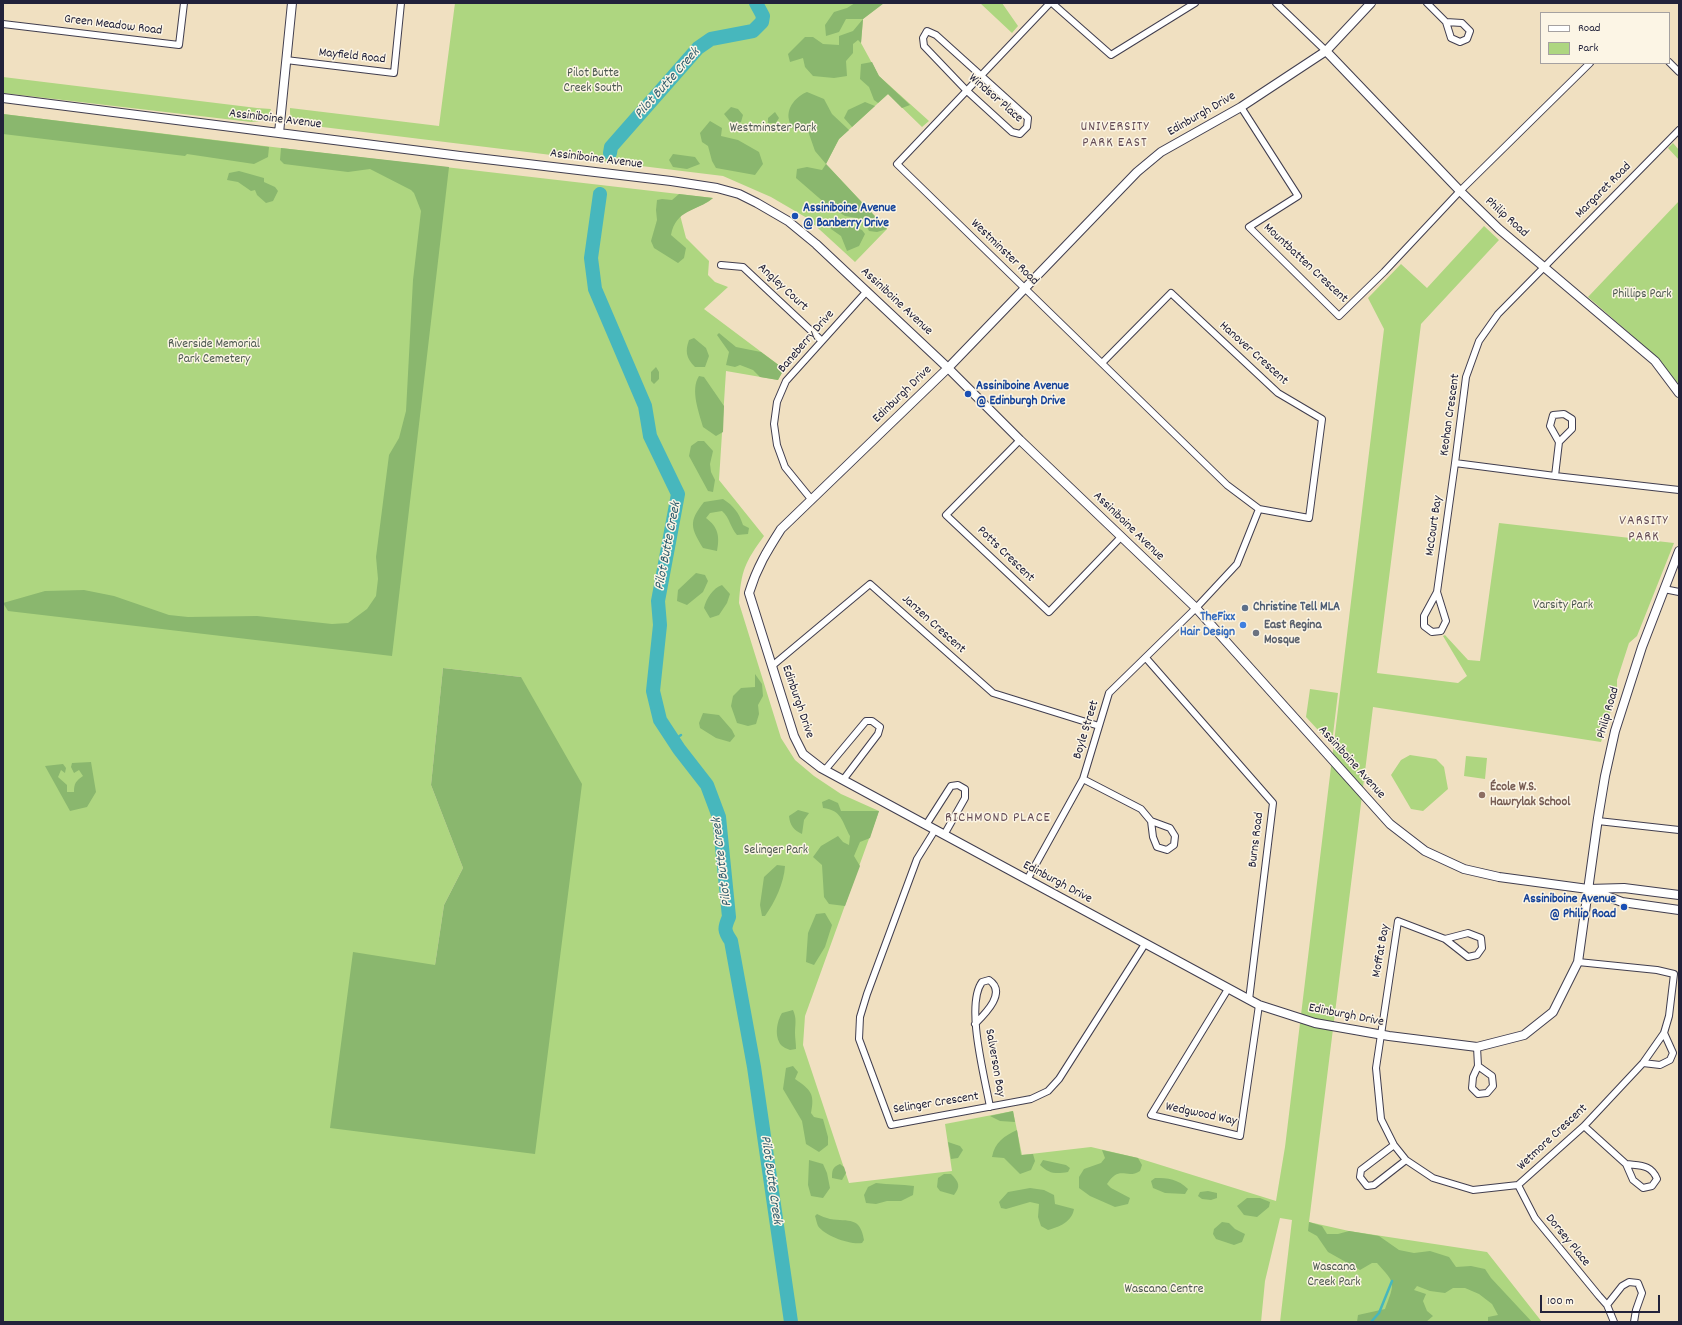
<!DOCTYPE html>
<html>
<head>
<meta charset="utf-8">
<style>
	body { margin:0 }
	#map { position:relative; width:1682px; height:1325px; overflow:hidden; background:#f0e0c1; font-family:Dekko,sans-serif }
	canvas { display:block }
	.frame { position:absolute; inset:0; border:4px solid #22223b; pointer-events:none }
	.legend { position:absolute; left:1540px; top:12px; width:130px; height:52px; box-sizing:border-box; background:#fcf5e5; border:1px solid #a5a1a1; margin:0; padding:5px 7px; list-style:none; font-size:12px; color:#22223b }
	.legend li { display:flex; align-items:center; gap:8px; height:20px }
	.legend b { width:20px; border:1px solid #a5a1a1 }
	.scale { position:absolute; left:1540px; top:1295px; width:120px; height:18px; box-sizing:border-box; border:2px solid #22223b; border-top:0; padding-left:5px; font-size:12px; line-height:14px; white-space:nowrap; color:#22223b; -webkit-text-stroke:3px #fcf5e5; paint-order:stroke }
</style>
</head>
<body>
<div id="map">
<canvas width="1682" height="1325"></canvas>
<div class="frame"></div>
<ul class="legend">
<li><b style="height:5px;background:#fff"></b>Road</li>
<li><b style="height:11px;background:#aed680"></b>Park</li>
</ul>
<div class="scale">100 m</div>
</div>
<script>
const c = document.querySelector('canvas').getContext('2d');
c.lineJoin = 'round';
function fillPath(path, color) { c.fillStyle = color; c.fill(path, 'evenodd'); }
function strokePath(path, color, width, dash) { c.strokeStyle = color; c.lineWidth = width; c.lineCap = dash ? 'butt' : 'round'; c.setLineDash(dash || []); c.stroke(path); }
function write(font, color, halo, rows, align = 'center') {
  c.font = font + ' Dekko,sans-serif'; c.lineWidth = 3; c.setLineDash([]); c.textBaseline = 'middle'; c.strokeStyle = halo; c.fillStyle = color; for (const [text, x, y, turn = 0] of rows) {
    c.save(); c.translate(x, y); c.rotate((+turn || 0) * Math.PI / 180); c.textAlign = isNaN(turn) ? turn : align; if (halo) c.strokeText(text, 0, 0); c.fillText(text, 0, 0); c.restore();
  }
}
const green = new Path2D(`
	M455,3H884L863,19L861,43L879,76L929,121L922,127L888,94L839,139L826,164L887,229L855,262L807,218L771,197L723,176L298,124C290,121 290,117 290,108L439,126Z
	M980,3H1002L1018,26L1012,33Z
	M3,77L257,108L271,109L268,118L262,121L251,122L3,93Z
	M3,114L281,148L713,198L708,202L680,215L686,238L709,261L708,275L715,282L728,287L704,309L784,369L778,380L726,371L719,480L764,536C745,562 741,571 739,603L781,738L795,760L814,776L841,794L879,811L805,1016L803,1045L849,1183L952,1171L945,1124L1013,1111L1022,1155L1091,1147L1138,1158L1276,1201L1285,1147L1384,329L1368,298L1401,264L1427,288L1484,226L1499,240L1421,324L1377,673L1458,683L1467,676L1443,636L1445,635L1468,660L1480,661L1499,523L1674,543L1637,636L1629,643L1617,680V691L1601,742L1373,707L1309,1222L1349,1231L1487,1252L1542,1322H1280L1292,1220L1280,1218L1265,1281L1261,1322H3ZM443,668L521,677L535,1154L435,965L444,905L463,868L431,785Z
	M1673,143L1679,150V160L1668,148Z
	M1679,201V383L1676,382L1650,351L1588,297Z
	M1310,689L1338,693L1332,743H1330L1306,717Z
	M1410,755L1436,759L1444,767L1448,789L1423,811L1411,809L1391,775L1401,760Z
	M1466,756L1487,758L1485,779L1464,776Z`);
const forest = new Path2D(`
	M855,3H884L863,19L861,43L858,40L853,44V53L846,61L847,76L834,78L813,76L805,67L803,58L790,62L788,54L805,37H813L823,44L839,45V36L853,31L863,19H846L839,32L826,36L825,25L834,12L847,8Z
	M872,62L879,76L910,105L902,108L888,94L878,103L874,100L869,87L860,79L861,64Z
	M807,92L824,99L832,114L849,130L839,139L826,164L887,229L877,232L869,231L863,219L845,216L826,204L796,178L797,169L807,167L822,170L826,164L815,151L808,131L793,129C792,126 789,123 789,120C786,107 797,96 807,92Z
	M865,102L875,106L852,127L844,118L848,110Z
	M731,107L738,109L743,115L741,122L732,124L724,114Z
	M775,112L779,118L776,123H768V118Z
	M3,114L269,147L268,157L254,164L187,154L185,156L3,134Z
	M710,121L722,128L721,136L738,140L759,152L763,164L755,175L716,168L712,161L708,146L702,142L700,133Z
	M281,148L449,167L392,656L8,611L3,603L45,591L84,590L114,596L169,615L188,617L257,616L332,624L348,623L367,609L376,596L378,579L376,557L389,455L399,438L406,411L413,280L421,211L414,193L411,190L370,169L348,172L284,164L280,160Z
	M673,154L695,157L700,164L687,169L673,167L669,160Z
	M239,171L264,178V182L275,187L278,191L273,201L266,203L257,195L255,190L251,191L238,182L227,180L229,173Z
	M679,194L713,198C696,212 676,209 671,235L686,248L684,258L678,263L654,248L651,241L657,220L656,210L657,200L662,199L672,200Z
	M834,220L862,230L865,234L859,246L847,251L841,236L831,229L829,224Z
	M719,333L736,347L761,352L784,369L778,380L760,377L753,370L740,365L735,367L726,365L729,352L717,335Z
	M694,338L706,348L709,356L705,367H695C686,358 685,351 689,340Z
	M656,367L659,372V379L654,384L651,381V372Z
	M699,376L704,377L724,406L723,432L716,436L703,427C699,412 690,390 699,376Z
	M698,441H704L713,451L710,464L711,472L715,480L713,492L708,491L689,456L691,446Z
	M723,499C734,506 739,513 743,525L749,528L748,534L737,535C730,527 730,518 722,511L710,513L706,518C718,527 720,536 717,551L703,548C691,528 688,522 704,502Z
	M696,573L705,575L708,581L703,592L687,605L677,601L678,590Z
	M722,585L730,594L727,603L719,615L710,618L704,608C706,599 713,588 722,585Z
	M443,668L521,677L582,784L535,1154L330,1128L353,952L435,965L444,905L463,868L431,785Z
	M755,674L762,684L763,696L758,705L759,714L756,724L748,726L737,723L731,706L733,696L741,688L755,687Z
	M703,713L719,715L732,730L735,736L730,742L716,738L700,728L699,723Z
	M91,762L96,792L87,807L70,811L45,766L63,764L66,768L65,773L61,770L58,777L67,785V792H74C74,783 76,781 83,776L79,770L74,773L71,767L72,763Z
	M829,799L838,803L841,811H879L870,838L860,842L854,856L860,866L845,906L829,904L824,897L822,865L813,857L821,846L838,836L843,842L849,845L850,836C842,822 842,810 823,808L822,802Z
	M798,810L809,813L804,820L802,834C794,830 790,826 789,816Z
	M777,865L785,866C784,883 775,902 765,916H762L760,905L764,877Z
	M825,913L832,925L825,947L814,965L806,962L808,933L816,914Z
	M793,1010C797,1019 795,1024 795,1033C795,1038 796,1043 796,1049L790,1050C787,1049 783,1047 781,1045C774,1036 777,1021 782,1013Z
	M793,1066L798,1072L795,1079C811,1090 815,1094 811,1113L814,1117L823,1119L828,1137V1145L819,1152L806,1144L802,1121L783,1089L786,1068Z
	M1013,1111L1015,1122L1000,1121L990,1116Z
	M1017,1130L1021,1155L1033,1154L1035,1161L1031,1170L1020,1174L1004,1158L992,1157C995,1142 1004,1136 1017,1130Z
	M948,1142L960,1146L963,1150L958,1158L951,1159Z
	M1102,1150L1138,1158L1142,1165L1140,1171C1126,1180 1120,1164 1107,1184L1111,1188L1130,1198L1128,1204L1115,1207L1090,1196L1079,1188V1177L1084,1169L1101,1163L1105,1158Z
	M809,1160L823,1164L827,1173L830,1188L823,1198L811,1196L808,1185Z
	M1043,1160L1066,1165L1070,1168L1068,1172C1056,1174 1049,1174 1040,1165Z
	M840,1164L844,1167L846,1173L842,1180L832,1178C832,1171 832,1167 840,1164Z
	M944,1174H951C959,1182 961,1186 954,1195L940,1191L937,1187L938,1178Z
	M1155,1178C1168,1178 1178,1179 1188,1189L1185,1194L1165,1193L1153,1188L1151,1181Z
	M876,1183C889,1185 901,1184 914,1186L913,1195L901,1201H887L876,1204L866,1203L864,1195L868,1187Z
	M1030,1188L1044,1190L1054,1195L1055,1204L1074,1209C1072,1222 1059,1227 1048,1230L1041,1226L1038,1217L1039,1204L1030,1202L1006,1209L1001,1208L999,1202L1008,1192Z
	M1208,1191L1217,1193V1198L1211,1200L1202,1199L1198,1196L1200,1192Z
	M1247,1198H1260L1270,1202L1269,1207L1257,1217L1244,1215L1237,1206Z
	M817,1214C821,1216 826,1218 830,1219C849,1222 860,1216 864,1240L862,1243C850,1245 825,1236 818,1226C817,1224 816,1219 815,1216Z
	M1222,1222L1229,1223L1235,1229L1245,1234L1242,1242L1234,1245L1216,1239L1213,1234L1214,1229Z
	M1309,1222L1322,1226L1327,1234H1338L1349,1231L1379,1236L1399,1250L1414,1253L1430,1251L1449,1257L1456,1267L1471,1266L1485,1269L1491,1278L1532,1322H1488V1317L1498,1315L1492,1304L1479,1294L1465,1288H1453L1445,1293L1430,1291L1417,1286L1414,1290L1426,1294L1423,1301L1427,1311L1433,1316L1426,1322H1357L1358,1315L1385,1309C1395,1282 1396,1284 1377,1263H1372L1360,1270L1328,1252L1317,1236L1308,1231Z`);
const stream = new Path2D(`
	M677,744L678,737L681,735
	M1371,1322L1379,1313L1392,1281`);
const river = new Path2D(`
	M610,153L611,147L698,48L711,39L753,31L762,22L763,16L756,3
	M600,194L591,258L595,289L645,406L650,436L678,494L658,601L660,625L653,691L660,720L679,749L707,785L719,817L729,917C724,928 724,931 731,941L754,1067L791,1322`);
const minor = new Path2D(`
	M1050,3L897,164L1227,485L1259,509L1309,518L1322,419L1278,393L1171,293L1102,363
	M1052,3L1111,55L1195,3
	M1276,3L1326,51
	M1427,3L1446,22L1451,38L1460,42L1467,39L1470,31L1462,23L1446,22
	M3,24L179,45L184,3
	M927,31L936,35L1028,118L1027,127L1020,134L1012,132L966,90L924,46L923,38Z
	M286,60L394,73L401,3
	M1669,62L1679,72
	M1241,107L1298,196L1249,227L1339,316L1384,272L1460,191L1590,63
	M1679,130L1498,314L1479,341L1466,377L1455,463L1555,476L1679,490
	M721,265L743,267L822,341
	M1020,440L946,515L1049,612L1121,537
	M1555,476L1559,442L1550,426L1553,415L1564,414L1572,419V429L1559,442
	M811,499L785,467L777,445L774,424L777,402L786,381L867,291
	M1664,589L1679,592
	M1437,592L1446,621L1441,631L1432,632L1424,626V616L1437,592L1455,463
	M1146,658L1273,803L1249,1000
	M772,666L870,584L993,693L1099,726
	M825,770L866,721H872L880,727L878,734L843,780
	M1083,779L1141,809L1151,821L1170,828L1175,836L1174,845L1167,850L1157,847L1153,837L1151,821
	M1598,821L1679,830
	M926,825L951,786L958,785L965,789V798L944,835
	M935,830L917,859L867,994L860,1017L859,1039L891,1125L1031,1099L1048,1091L1059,1079L1145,944
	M1027,880L1083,779L1109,693L1196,608L1237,564L1259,509
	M1445,939L1468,933L1481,938L1482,948L1477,955L1468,957L1445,939L1398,921L1376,1068L1381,1119L1394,1145L1406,1160L1433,1178L1473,1190L1518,1185L1584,1126L1643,1063L1664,1033L1669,1016L1674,974L1657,970L1578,962
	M1228,989L1151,1115L1240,1136L1259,1005
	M975,1024C986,1013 1007,992 989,980L982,982C965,1005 985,1078 990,1107
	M1477,1047L1478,1066L1473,1077L1472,1088L1478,1094L1487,1093L1493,1086L1492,1076L1478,1066
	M1643,1063L1660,1065L1670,1060L1673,1053L1664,1033
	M1584,1126L1626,1164L1633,1180L1643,1188L1652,1186L1657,1179C1651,1164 1640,1166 1626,1164
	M1394,1145L1361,1170L1360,1177L1367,1186L1374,1185L1406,1160
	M1518,1185L1535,1218L1599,1296L1607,1305L1614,1322
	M1607,1305L1622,1286L1629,1282L1638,1283L1642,1293L1636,1310L1634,1322`);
const tertiary = new Path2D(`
	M1371,3L1326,51L1241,107L1161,152L1137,172L948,368L781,529C767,551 757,567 749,593L794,736L803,754L821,768L1259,1005L1315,1023L1389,1036L1477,1047L1524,1035L1553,1012L1578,962L1598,818L1605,776L1615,731L1642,647L1679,551
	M1326,51L1460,191L1499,229L1655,361L1679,393
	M3,98L460,156L671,181L717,188L739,194L757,203L788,221L816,244L948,368L1020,440L1196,608L1390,824L1425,851L1464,869L1499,877L1588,889L1624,888L1679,895
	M279,133L292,3
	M1593,891L1622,902L1679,910`);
const markers = [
	[795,216,4,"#1a4fb4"],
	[968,394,4,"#1a4fb4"],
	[1245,608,4,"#5c6f8a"],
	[1243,625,4,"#3f7fe0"],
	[1256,633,4,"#6b7280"],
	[1482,795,4,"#8d6e63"],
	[1624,907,4,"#1a4fb4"]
];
const streetNames = [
	["Green Meadow Road",113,26,7],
	["Mayfield Road",352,57,6],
	["Windsor Place",995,99,41],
	["Edinburgh Drive",1202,115,-30],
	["Assiniboine Avenue",275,120,7],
	["Assiniboine Avenue",596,160,7],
	["Margaret Road",1604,191,-45],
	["Philip Road",1506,218,42],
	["Westminster Road",1004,253,44],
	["Mountbatten Crescent",1305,264,43],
	["Angley Court",782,288,43],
	["Assiniboine Avenue",896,302,43],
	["Baneberry Drive",807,342,-49],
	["Hanover Crescent",1253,354,42],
	["Edinburgh Drive",903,395,-44],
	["Keohan Crescent",1451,415,-82],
	["McCourt Bay",1435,526,-82],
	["Assiniboine Avenue",1128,527,44],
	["Potts Crescent",1005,555,44],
	["Janzen Crescent",933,625,42],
	["Edinburgh Drive",797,702,71],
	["Philip Road",1609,713,-74],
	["Boyle Street",1087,730,-73],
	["Assiniboine Avenue",1351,763,48],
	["Burns Road",1257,840,-83],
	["Edinburgh Drive",1057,883,28],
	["Moffat Bay",1382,951,-80],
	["Edinburgh Drive",1346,1016,11],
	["Salverson Bay",994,1063,80],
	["Selinger Crescent",936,1104,-9],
	["Wedgwood Way",1201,1115,12],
	["Wetmore Crescent",1553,1138,-43],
	["Dorsey Place",1567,1241,51]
];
const parkNames = [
	["Pilot Butte",593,74],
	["Creek South",593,89],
	["Westminster Park",773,129],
	["Phillips Park",1642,295],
	["Riverside Memorial",214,345],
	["Park Cemetery",214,360],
	["Varsity Park",1563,606],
	["Selinger Park",776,851],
	["Wascana",1334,1268],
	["Creek Park",1334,1283],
	["Wascana Centre",1164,1290]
];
const transitNames = [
	["Assiniboine Avenue",803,209],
	["@ Banberry Drive",803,224],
	["Assiniboine Avenue",976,387],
	["@ Edinburgh Drive",976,402],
	["Assiniboine Avenue",1616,900,"right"],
	["@ Philip Road",1616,915,"right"]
];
const serviceNames = [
	["Christine Tell MLA",1253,608]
];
const shopNames = [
	["TheFixx",1235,618],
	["Hair Design",1235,633]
];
const worshipNames = [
	["East Regina",1264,626],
	["Mosque",1264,641]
];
const educationNames = [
	["École W.S.",1490,788],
	["Hawrylak School",1490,803]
];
const waterNames = [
	["Pilot Butte Creek",668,84,-48],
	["Pilot Butte Creek",669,546,-79],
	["Pilot Butte Creek",723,862,-97],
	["Pilot Butte Creek",770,1180,82]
];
const neighbourhoodNames = [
	["UNIVERSITY",1115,128],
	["PARK EAST",1115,144],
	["VARSITY",1644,522],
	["PARK",1644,538],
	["RICHMOND PLACE",998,819]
];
fillPath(green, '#aed680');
fillPath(forest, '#8ab76e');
strokePath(stream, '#47b7bd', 2.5);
strokePath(river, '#47b7bd', 14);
strokePath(minor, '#413e4f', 8);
strokePath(tertiary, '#413e4f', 10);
strokePath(minor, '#fff', 6);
strokePath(tertiary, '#fff', 8);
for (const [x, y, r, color] of markers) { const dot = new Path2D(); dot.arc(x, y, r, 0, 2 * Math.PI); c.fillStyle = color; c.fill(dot); strokePath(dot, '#fcf5e5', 1.5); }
write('13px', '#22223b', '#fcf5e5', streetNames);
write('13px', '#4c5850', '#fcf5e5', parkNames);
write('bold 13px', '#164399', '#fcf5e5', transitNames, 'left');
write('bold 13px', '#4e5e75', '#fcf5e5', serviceNames, 'left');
write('bold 13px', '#366cbe', '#fcf5e5', shopNames, 'right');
write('bold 13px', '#5b616d', '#fcf5e5', worshipNames, 'left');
write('bold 13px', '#785e54', '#fcf5e5', educationNames, 'left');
write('italic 14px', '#315e6f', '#fcf5e5', waterNames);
c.letterSpacing = '1px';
write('14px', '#644c56', '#fcf5e5', neighbourhoodNames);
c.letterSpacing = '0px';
</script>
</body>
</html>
